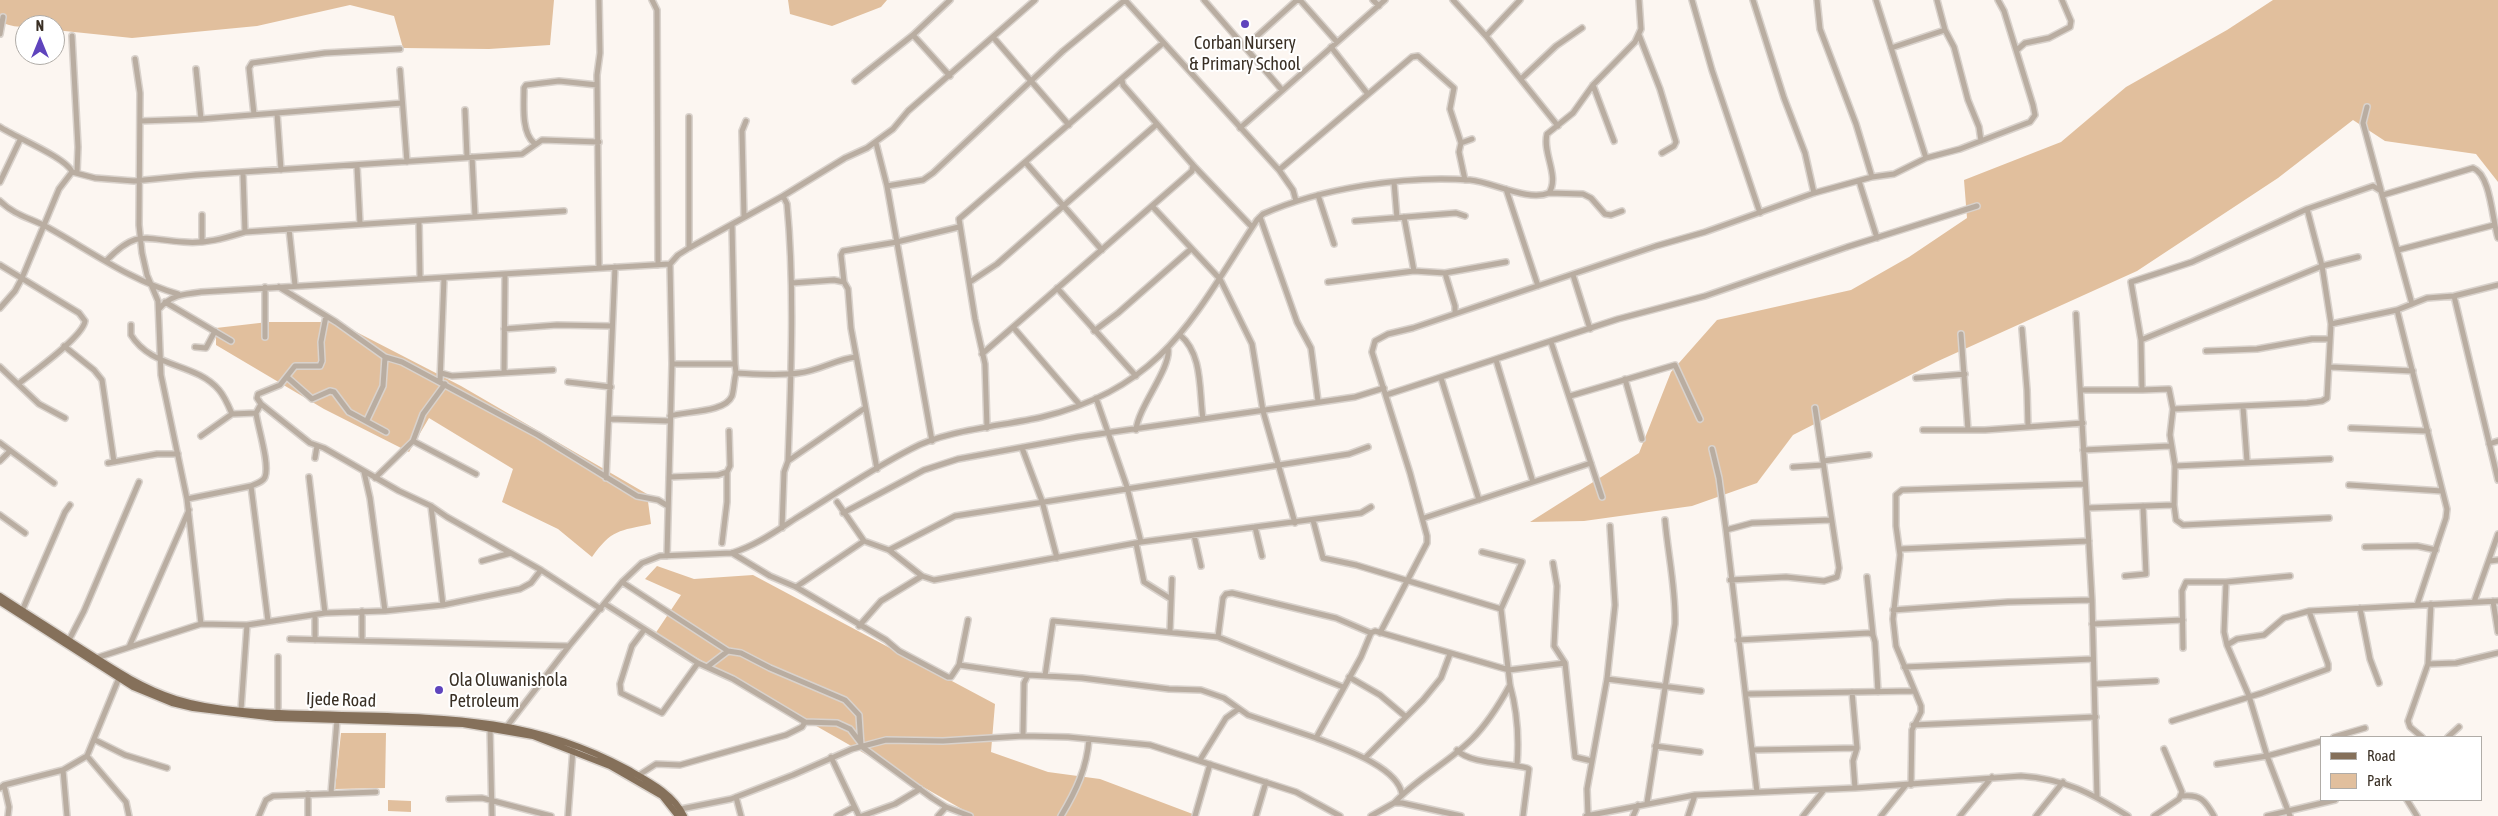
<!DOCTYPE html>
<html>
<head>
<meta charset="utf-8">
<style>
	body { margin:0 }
	#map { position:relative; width:2498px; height:816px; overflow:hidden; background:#fcf6f1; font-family:"Asap Condensed",sans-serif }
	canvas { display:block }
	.legend { position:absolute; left:2320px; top:736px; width:162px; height:65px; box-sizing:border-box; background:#fff; border:1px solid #b0aca7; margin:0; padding:6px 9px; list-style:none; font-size:15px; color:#392f24 }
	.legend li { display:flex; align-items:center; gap:10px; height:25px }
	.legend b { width:25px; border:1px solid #b0aca7 }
	.north { position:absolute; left:15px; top:15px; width:50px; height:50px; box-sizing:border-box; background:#fff; border:1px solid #b0aca7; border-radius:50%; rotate:0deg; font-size:14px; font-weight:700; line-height:20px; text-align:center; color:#392f24 }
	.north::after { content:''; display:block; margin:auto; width:18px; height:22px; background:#5f44bd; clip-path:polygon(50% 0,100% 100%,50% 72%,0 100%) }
</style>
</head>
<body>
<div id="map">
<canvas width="2498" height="816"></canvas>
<ul class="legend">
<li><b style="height:6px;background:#85705a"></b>Road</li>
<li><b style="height:14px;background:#e1bf9d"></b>Park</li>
</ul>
<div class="north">N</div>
</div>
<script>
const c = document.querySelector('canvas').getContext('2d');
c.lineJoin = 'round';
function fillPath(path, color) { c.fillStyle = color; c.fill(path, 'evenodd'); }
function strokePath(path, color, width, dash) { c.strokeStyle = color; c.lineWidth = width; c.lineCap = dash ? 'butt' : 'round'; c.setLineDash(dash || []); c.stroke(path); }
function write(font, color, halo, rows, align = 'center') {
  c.font = font + ' "Asap Condensed",sans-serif'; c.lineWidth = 4; c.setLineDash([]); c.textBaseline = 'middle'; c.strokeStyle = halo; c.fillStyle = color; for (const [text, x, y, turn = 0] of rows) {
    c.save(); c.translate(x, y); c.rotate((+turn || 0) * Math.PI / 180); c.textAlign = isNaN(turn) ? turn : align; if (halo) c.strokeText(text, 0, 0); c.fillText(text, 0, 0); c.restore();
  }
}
const green = new Path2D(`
	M0,0H554L550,45L489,49L403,48L394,16L350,5L257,26L132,38L55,30V25C37,25 15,31 0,21Z
	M788,0H887L881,7L832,26L790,14Z
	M2273,0H2498V182L2476,154L2385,141L2353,120L2278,178L2137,271L1936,362L1793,435L1757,483L1692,506L1584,521L1530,522L1639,453L1671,372L1717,320L1851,290L1909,257L1967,218L1964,180L2061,142L2126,87L2227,30Z
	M268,322H337L461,386L647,494L651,524C619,531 612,529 592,557L558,529L502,502L513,469L429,418L409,452L324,409L216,345V328Z
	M657,566L694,579L753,575L995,704L991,752L1048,772L1100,779L1198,816H974L655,634L681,595L645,579Z
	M341,733H386L385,788L335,789Z
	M388,800L411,801V812L388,811Z`);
const minor = new Path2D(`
	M652,0L657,10L658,265
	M1125,0L1279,170L1293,190L1296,201
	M1204,0L1282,90
	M1300,0L1337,42
	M1373,0L1379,6
	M1453,0L1486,36L1558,126
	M1692,0L1712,70L1760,213
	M1753,0L1784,98L1805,153L1814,193
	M1817,0L1820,29L1856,124L1872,177
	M1876,0L1926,158
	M1937,0L1945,30L1954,47L1968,100L1979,127L1981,141
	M0,34L3,17
	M913,35L950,0
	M1639,35L1660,89L1676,142L1674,146L1662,153
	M72,36L78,147L77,172
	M1486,36L1520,0
	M993,37L1069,125
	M1245,47L1297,0
	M1331,47L1367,93
	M1891,48L1945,30
	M2017,50L2025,43L2049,38L2070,27L2071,21L2062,0
	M135,59L140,93L139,225L142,253L147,275L158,301L161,375L187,499L201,624
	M196,69L201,119
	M400,70L407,162
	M1521,79L1556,46L1582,28
	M1122,80L1123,85L1193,165L1252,227
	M855,81L913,35L950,76
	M1593,85L1614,141
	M2367,107L2363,123L2381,190
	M465,110L467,157
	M277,113L281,170
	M254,114L249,68L252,63L325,53L400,49
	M689,117V248
	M140,121L201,119L402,103
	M0,127C15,137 67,158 72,172
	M1240,128L1385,0
	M534,143C521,132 524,104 524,88L526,85L559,81L597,85
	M876,143L887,186L932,441
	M1461,143L1472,139
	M472,157L475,216
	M1026,163L1102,250
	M357,166L360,224
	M1279,170L1412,57L1418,56L1454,88L1450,109L1461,143L1459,152L1465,180
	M243,173L245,232
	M1859,181L1877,238
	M0,182L20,140
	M1394,182L1397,218
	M887,186L923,180L933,173L1063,51L1125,0
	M1506,189L1538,286
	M1549,193L1583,194L1591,198L1605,214L1611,215L1622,211
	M1318,195L1334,244
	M2383,195L2473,168C2491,175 2492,220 2498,238
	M0,201C14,215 30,218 47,227C89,250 131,281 178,294
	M1152,206L1220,279L1252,344L1263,411L1295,523
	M202,215V242
	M744,217L742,131L746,121
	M1260,217L1297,322L1311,348L1318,401
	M1404,217L1414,271
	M1355,221L1456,213L1465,216
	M419,222L420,277
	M732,225L735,364
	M289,229L295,285
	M2398,250L2494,225
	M107,260C138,228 145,240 184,242C206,244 225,238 245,232L564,211
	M0,265L79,313L85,321C83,337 32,373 18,384
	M599,267L597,75L600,53L599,0
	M1445,273L1455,306V313
	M1573,275L1590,329
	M844,282L841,255L843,251L897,242L959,227
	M970,282L997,264L1157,124
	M1328,282L1414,271L1445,273L1506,262
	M792,283L834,280L844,282L848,289L851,328L877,469
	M279,287L336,322L385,357L402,362L538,435L637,496L658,500L668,506
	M1057,288L1136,376
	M2454,296L2498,480
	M165,302L231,341
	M0,308L15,291L22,278L59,189L72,172L95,178L134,181L196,175L522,154L542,140L599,142
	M159,309C171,295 183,294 201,292L670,264L678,255L689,248L783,196L845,158L867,148L893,129L908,111L1035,0
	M2076,314L2092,600L2097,797
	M326,316L321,342L322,361L320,366H295L280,385L258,394L257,398L261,404L310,443L324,448L399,491L431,506L447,517L541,570L601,609
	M2331,324L2397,310
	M131,325V335C152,369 195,362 219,390C225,397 229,407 232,414
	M1013,327L1080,405
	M504,329L557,325L612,326
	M2022,329L2027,390L2028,427
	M1094,331L1118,313L1191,249
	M1961,334L1968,430
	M1180,335C1203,354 1199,391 1203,419
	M265,337V287
	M2141,340L2322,266L2307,209
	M1551,342L1602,497
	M64,346L94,370L102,380L114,462
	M195,347L206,348L215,331
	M2206,351L2257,349L2312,339H2330
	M982,354L1192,171L1193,165
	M1496,360L1533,482
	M672,364H735L736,373C756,374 779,376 799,373C819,371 836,359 856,357
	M0,367L39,404L65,418
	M2330,367L2413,371
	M441,373L452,376L553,370
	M504,373L505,275
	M287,377L312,399L330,391L334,392L349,412L386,432
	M1441,378L1479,500
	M1916,378L1965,374
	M1625,379L1642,439
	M440,382L444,278
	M568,382L611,387
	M2081,390H2142L2141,340L2131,282L2192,262L2307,209L2373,186L2381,191L2412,304
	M2142,390L2169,389L2173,409L2170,435L2175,466L2174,505
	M1386,395L1618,319L1705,296L1847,247L1977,206
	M1570,396L1675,365L1700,419
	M1096,398L1127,487L1141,542
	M261,404L256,413C258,428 270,464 265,477C263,482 256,484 251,486L268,621
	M2243,407L2247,461
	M2173,409L2307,403L2322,401L2327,398L2331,324L2322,266L2358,257
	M670,416C685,411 725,413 732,396C734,390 734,380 736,373
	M610,419L670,421
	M367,420L383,386L385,357
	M987,428L985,364L975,319L959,219L1163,43
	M2351,428L2428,431
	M1136,430C1138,407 1172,367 1168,348
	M1923,430H1985L2083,423
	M201,436L232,414L256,413
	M413,441L476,474
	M0,443L54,483
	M2489,444L2498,441
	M1022,448L1042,501L1057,558
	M1712,449L1719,478L1726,530
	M2083,450L2170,446
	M315,458L317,446
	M0,461L10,451
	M788,461L865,408
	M1823,461L1869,455
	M108,463L157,454H178
	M2175,466L2330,459
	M1793,467L1823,465
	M364,472L370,498L385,611
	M309,477L325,613
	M669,477L718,475L727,472L730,466L729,431
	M375,478L413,441L423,414L445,384
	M606,478L615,267
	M2349,485L2442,491
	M187,499L251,486
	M837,502L864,541L889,550L922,576L934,580L1141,542L1361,513L1371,507
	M431,506L443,605
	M2087,508L2174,505L2176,520L2183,525L2329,518
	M843,513L924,470L958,459L1078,437L1355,397L1384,388
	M0,515L25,533
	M1424,518L1591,463
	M1313,520L1323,558L1356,565L1501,609
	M1255,527L1262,556
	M782,528L784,472L788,461C791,376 795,289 787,204L783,196
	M1194,535L1201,566
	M722,543L727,502V472
	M1136,543L1144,582L1171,599
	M2365,547L2417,546L2436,550
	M1900,549L2089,541
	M889,550L955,516L1349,454L1368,447
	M1482,552L1522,562L1501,609L1510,685C1517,710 1519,740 1517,765
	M732,553L770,576L796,587L886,640L899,651L948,677H951L959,665L968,620
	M667,556L672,364L670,264
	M482,561L511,553
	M2490,561L2498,560
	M1553,563L1557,586L1554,646L1565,663L1575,757L1592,761
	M2125,576L2146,574L2143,506
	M1867,577L1873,635
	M1730,580L1786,577L1824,581L1837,577L1839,568L1815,408
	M622,582L728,651L741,653L770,668L845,700L859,715L861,746L932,798L946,807L970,816
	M2226,582L2224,632L2227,645
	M796,587L864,541
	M2493,601L2498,632
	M2474,602L2498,534
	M605,604L698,663L733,679L805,722L837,723L850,729L860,742
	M2417,605L2446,518L2447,509L2397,310L2427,298L2454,296L2498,285
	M2360,608L2370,659L2379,683
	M1893,610L2008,602L2092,600
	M22,611L65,512L70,505
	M315,615V640
	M2092,624L2183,620
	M859,626L881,601L922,576
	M644,630L632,646L620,684L621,693L662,713L698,663
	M1170,631L1172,579
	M1380,633L1427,543V536L1410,473L1372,352L1375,341L1388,334L1413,328L1656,246L1705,232L1814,193L1872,177L1894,174L1926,158L1960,149L2030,122L2035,115L2033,105L2004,11L1998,0
	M1218,637L1223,598L1226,594L1232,593L1336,618L1371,633
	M290,639L569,646
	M69,640L84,611L139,482
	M362,640V611
	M1738,640L1869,633L1873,635L1875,642L1878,692
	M129,647L189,510
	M2183,648L2182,591L2186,582H2226L2290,576
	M278,657V713
	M96,658L201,624L247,625L325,613L385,611L443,605L520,589L531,583L541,570
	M2428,664L2456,663L2498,653
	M959,665L1028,675
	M707,667L728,651
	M1904,667L2093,659
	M1045,676L1053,621L1218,637L1343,687
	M1349,677L1380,695L1406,717
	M119,678L87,756L126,802L129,816
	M1607,679L1701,691
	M2095,684L2156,681
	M1852,692L1857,748L1853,761L1855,788
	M1746,694L1914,691
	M241,710L247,625
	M2172,721L2262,693L2328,669V664L2309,611
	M508,725L569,646L622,582L642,563L660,556L732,553C757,545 776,531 798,517C835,494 872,469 911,449C945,430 1003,426 1042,417C1164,387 1194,316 1257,220L1263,214C1321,188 1407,175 1470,180C1493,182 1528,202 1549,193C1560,176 1542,153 1547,134L1573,113L1593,85L1635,42L1641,29L1639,0
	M1913,725L2096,717
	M490,727L492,816
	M1023,736L1024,683L1028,675L1082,678L1169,689L1201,690L1224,698L1248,715L1316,738
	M2334,737L2365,728
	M2422,737L2410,727L2408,721L2428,664L2431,604
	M2448,737L2459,727
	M95,740L125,755L167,768
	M1655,746L1700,752
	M1457,750C1469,764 1509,763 1527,768L1529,769L1523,816
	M1752,750L1857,748
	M831,757L859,816
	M1365,758L1423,700L1441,678L1450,654
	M1200,760L1226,718L1237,710
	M2217,764L2267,756L2322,741
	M63,770L67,816
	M639,775L656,764L680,765L786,735L802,727L805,722
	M4,785L9,807L8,816
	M1911,785L1912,730L1921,712V706L1896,646L1893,619L1900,555L1896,526V495L1902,490L2084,484
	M0,788L4,785L63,770L87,756
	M1757,792L1726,530L1752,523L1831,520
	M331,793L337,720
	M1402,794C1397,766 1341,748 1316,738L1361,657L1371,633L1375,631L1509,670L1565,663
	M2182,796C2200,794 2205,800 2214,816
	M736,797L741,816
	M449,799L482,798L551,816
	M2407,800L2417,816
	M1394,803C1417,778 1448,763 1472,739C1488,723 1499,705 1510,685
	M1647,803L1675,624C1676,589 1668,555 1665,520
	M681,809L731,799L793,775L852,749L886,740L943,741L1023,736L1068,737L1150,745L1296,792L1340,816
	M259,816L266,800L273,796L376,792
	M308,816V794
	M568,816L573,749
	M837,816L854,807
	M862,816L895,804L920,789
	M938,816L946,807
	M1061,816C1076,791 1087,768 1089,739
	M1195,816L1210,764
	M1256,816L1266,782
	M1371,816L1394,803H1402L1461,816
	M1586,816L1695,795L1855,788L2021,776C2065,779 2091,793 2128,816
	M1588,816L1587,789L1607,679L1615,605L1610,526
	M1633,816L1638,805
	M1688,816L1695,795
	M1803,816L1824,790
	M1881,816L1906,785
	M1960,816L1992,777
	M2036,816L2063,782
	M2154,816L2179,799L2182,792L2164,749
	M2267,816L2335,800
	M2290,816L2267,756L2249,696L2227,645L2237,639L2264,635L2284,618L2309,611L2498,601`);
const major = new Path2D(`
	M0,596C24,612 49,627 73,643C106,664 138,687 176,699C218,712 266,713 311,714C424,718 523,712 627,769C648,781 673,793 684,816
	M0,602L133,687L172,703L193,708L276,718L463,724L533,736L610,766L662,796L678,816`);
const markers = [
	[1245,24,5,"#5f44bd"],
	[439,690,5,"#5f44bd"]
];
const poiNames = [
	["Corban Nursery",1245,43],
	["& Primary School",1245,64],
	["Ola Oluwanishola",449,680,"left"],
	["Petroleum",449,701,"left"]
];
const streetNames = [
	["Ijede Road",341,700,2]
];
fillPath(green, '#e1bf9d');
strokePath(minor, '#d9d2cc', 8);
strokePath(major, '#d9d2cc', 9);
strokePath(minor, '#b9ada1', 5);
strokePath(major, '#85705a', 6);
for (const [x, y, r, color] of markers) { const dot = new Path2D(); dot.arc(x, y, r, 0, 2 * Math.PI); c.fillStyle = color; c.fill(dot); strokePath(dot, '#fff', 2); }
write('18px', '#392f24', '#fff', poiNames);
write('18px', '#392f24', '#fff', streetNames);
</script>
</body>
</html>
